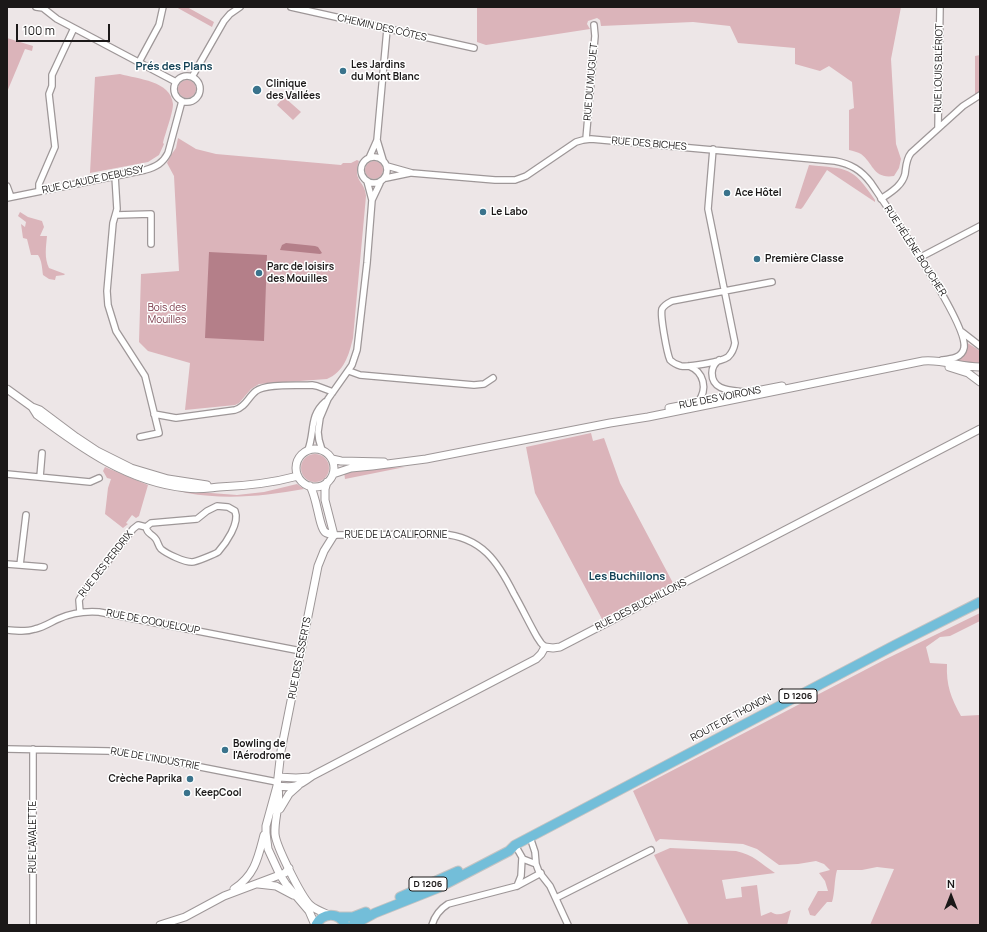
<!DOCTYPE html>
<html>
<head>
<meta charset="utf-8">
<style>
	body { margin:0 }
	#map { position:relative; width:987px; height:932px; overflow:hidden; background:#ede6e7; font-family:Manrope,sans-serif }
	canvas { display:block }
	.frame { position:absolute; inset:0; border:8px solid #1b1818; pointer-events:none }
	.north { position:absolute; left:931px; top:876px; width:40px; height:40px; -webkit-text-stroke:3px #fff; paint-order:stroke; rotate:0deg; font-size:11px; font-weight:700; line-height:16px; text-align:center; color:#1b1818 }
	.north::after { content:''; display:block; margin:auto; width:14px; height:18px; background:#1b1818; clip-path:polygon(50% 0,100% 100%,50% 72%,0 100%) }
	.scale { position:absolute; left:16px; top:24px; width:94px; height:18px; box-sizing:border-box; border:2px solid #1b1818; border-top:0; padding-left:5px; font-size:12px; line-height:14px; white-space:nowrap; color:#1b1818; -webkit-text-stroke:3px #fff; paint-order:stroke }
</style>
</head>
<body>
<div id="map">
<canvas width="987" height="932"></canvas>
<div class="frame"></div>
<div class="north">N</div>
<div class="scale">100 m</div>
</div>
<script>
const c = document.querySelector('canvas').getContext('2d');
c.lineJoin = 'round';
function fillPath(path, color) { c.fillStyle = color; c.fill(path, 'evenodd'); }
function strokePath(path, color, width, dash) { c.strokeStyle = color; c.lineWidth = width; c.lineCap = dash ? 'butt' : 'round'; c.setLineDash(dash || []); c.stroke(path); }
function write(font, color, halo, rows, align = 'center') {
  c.font = font + ' Manrope,sans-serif'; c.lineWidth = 3; c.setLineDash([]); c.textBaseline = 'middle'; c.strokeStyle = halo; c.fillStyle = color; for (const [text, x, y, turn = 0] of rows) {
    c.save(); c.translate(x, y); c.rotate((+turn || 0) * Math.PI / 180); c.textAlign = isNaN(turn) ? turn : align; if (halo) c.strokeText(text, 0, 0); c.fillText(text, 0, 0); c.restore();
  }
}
const green = new Path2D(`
	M176,7H187L214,22L212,27Z
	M477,7H901L891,59L896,144L901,159L899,168L894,176C873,179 874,164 861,154C858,152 853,151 849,150V110L854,108L852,82L829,66L820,71L795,64V48L738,43L730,26L693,22L601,26L600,20L597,18L588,21L587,24L590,29L486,45L477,42Z
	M7,38L33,46L32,51L25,49L7,92Z
	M980,55V93L975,95V56Z
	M120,74C138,79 171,81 173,104C173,113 165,134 163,143L164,144L159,155L148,162L90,173L95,77Z
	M178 89a9 9 0 1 1 18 0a9 9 0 1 1-18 0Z
	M284,97L301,112L293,120L277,105Z
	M178,138L196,149L216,154L341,165L343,163H351L357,160L359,161C352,182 365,180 366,196L353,338C349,355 344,372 327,379L259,384L251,389L239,403L235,405L185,410L190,363L148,351L139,342L141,274L179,271L174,176L167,163L171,155L176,148Z
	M365 170a9 9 0 1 1 18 0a9 9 0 1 1-18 0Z
	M809,165C848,169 852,166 875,200V202L827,170L803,207L801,209L795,208Z
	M20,212L28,217L42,221L44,227L40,236H47C46,247 44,258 49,268L65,274L64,275L56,276L55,280L49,279L43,275C42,268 42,261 38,255H31L27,239L23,238L21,224L25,227L26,222L18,216Z
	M966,342L980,351V364L956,362L955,360L966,350Z
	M591,433L593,441L604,438L620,483L673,583L602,619L535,493L526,447Z
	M301 468a14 14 0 1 1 28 0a14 14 0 1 1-28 0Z
	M105,467L148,485L139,516L136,518L132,515L126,523L128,524L123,528L105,514L108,488L111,479L107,478L103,471Z
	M405,467L345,479L344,472L352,470Z
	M148,483L198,492L237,495L264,492L297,484L304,489C266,496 226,500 187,493C174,490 161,486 148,483Z
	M980,613V621L950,636L940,637L926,647L930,663L947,664C946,685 951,698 961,716L980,715V925H870L894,869L877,867L862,870H837C834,881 835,892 832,902H827L815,916L810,915L808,909L818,891H828L825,881L819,873L830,870L824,864L816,861L798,864L779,865L757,849L743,844L660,839L656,842L633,791L886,659Z
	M670,848L736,851C754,855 760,863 775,873L722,880L726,899L742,897L741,887L757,885L761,916L771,912C778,917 784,913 791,910L787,925H689L654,855Z`);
const water = new Path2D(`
	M286,243L315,246L318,247L322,253L320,254L280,250L282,245Z
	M209,252L267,255L264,341L205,338Z`);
const minor = new Path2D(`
	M36,7L43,8L57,19L176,82
	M291,7L474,48
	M139,62L159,25L163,7
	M174 89a13 13 0 1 1 26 0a13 13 0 1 1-26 0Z
	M192,77L224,21L230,14L240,7
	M938,128L940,7
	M586,139L595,36L594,25
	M377,140L383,160
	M713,149L708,209L709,214L735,343C734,349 732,353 728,357C721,362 690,367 681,366C677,365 674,364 670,360C667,353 660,316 662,309C664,305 668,303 672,301L772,282
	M361 170a13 13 0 1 1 26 0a13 13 0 1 1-26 0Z
	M369,158L377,140L387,29
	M387,166L412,173L495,180H515L526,176L576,142L583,140L591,139L835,161C851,164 861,170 871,183C887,207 969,325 964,348C962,358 951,359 942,360
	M115,176L117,209L113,223L107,291L108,305L116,331L145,376L159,433L140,437
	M386,178L410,173
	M367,181L372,200
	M7,186L11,197
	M39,191V184L55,147L49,94L52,86V75L74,28
	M7,198L145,170C156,167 163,163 168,153L182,101
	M881,199C891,192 902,186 905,174C906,167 906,159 911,153L963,106L980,95
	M116,215L151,214V244
	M919,258L980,226
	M962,332L980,346
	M719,360C715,363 712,368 712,373C712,391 731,390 744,392
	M689,366C704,372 708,389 698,402
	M349,371L360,375L474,385L484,384L493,378
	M154,414L176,418L235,410C246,407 248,397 256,391C266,383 298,386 312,385L317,386L333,392
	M308,450C315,432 309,416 325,402
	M322,450L319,440L318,432L320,418L328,399L352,365L357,350L367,263L372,200L380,183
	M7,474L90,482L99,478
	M40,477L42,453
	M217,506L228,507L235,511C240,523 226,543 218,552C215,554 196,562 192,562C184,562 167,554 161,549C158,546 158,541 155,538C151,533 147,534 146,527L151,523L197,519L207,511Z
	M334,535L442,534C482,537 498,562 514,594C522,608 529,623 537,637L541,643L545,647
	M7,564L44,567
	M20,565L26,515
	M80,612L79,600L84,592L133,529L138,525L146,527
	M7,630C17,631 26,632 35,629C44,627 51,622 58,619C71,613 85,611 99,612L301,651
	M7,749L108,751L129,753L277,782
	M33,749V925
	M530,837L535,852L536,864L539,872L550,886L568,925
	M515,845L523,859L536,864
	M517,886L521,876L522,858
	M556,898L651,850
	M432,925C435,915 440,909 448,904L517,886L541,873`);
const tertiary = new Path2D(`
	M949,367L968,373L980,382
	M7,389L32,407L37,415C81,448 128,482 186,488C197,490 208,488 219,487C246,486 272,483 298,476
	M32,407L40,410L76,437L97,451L131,468L168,479L207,485
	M669,408L782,386
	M296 468a19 19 0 1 1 38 0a19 19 0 1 1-38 0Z
	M332,459L341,461L384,462
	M333,474L351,468L372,466L426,459L610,423L648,417L923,361C942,359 960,367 980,367
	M327,482L325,489V500L334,535
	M310,486C317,497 319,527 325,532C327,534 331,534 334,535
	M278,777L296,778L310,777
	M277,786C295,788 297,787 312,776L536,659L541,654L545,647L553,648L560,647L980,429
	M278,788C281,803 274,818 275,834C276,846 301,896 310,905C316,910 322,912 329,915
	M280,809L289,794L298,786
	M258,884L276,886L293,895
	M234,889C255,875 258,858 264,835
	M160,925L185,917L224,896L285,873L289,868
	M315,925L309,911L286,884L280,875L268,849L266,833V826L277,786L281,751L318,566L324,551L334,535`);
const primary = new Path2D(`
	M400,897L458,871
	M339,917H353L366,912
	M316,925C323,912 339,912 345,925
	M353,925L375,913L438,888L509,851L515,845L895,645L980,602`);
const markers = [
	[343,71,4,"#3a738c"],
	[257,90,5,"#3a738c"],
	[727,193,4,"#3a738c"],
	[483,212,4,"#3a738c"],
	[757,259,4,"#3a738c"],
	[259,273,4,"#3a738c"],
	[225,750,4,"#3a738c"],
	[190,779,4,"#3a738c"],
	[187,793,4,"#3a738c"]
];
const shields = [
	[798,696,38],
	[428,884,38]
];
const shieldNames = [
	["D 1206",798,696],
	["D 1206",428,884]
];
const streetNames = [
	["CHEMIN DES CÔTES",382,28,13],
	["RUE LOUIS BLÉRIOT",939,68,-89],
	["RUE DU MUGUET",591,82,-85],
	["RUE DES BICHES",649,144,5],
	["RUE CLAUDE DEBUSSY",93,180,-12],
	["RUE HÉLÈNE BOUCHER",915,251,57],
	["RUE DES VOIRONS",720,398,-11],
	["RUE DE LA CALIFORNIE",396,535],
	["RUE DES PERDRIX",106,564,-52],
	["RUE DES BUCHILLONS",641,605,-27],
	["RUE DE COQUELOUP",153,622,11],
	["RUE DES ESSERTS",300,658,-79],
	["ROUTE DE THONON",731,718,-28],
	["RUE DE L'INDUSTRIE",155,759,10],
	["RUE LAVALETTE",33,837,-90]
];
const poiNames = [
	["Les Jardins",351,65],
	["du Mont Blanc",351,77],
	["Clinique",266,84],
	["des Vallées",266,96],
	["Ace Hôtel",735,193],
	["Le Labo",491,212],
	["Première Classe",765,259],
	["Parc de loisirs",267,267],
	["des Mouilles",267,279],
	["Bowling de",233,744],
	["l'Aérodrome",233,756],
	["Crèche Paprika",182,779,"right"],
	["KeepCool",195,793]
];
const parkNames = [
	["Bois des",167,308],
	["Mouilles",167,320]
];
const neighbourhoodNames = [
	["Prés des Plans",174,67],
	["Les Buchillons",627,577]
];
fillPath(green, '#dbb4ba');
fillPath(water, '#b47f89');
strokePath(minor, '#9e9798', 8);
strokePath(tertiary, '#9e9798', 9);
strokePath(primary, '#c4c3c3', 11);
strokePath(minor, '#fff', 5.5);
strokePath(tertiary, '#fff', 7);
strokePath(primary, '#73bed9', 9);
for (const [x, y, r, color] of markers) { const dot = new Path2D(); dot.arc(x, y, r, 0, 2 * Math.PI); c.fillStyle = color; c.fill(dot); strokePath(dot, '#fff', 1.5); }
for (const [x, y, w] of shields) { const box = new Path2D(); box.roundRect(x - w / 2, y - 7, w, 14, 3); c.fillStyle = '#fff'; c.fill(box); strokePath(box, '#1b1818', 1); }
write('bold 9px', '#1b1818', null, shieldNames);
write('10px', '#1b1818', '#fff', streetNames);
write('bold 10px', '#1b1818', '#fff', poiNames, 'left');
write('10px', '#763242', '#fff', parkNames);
write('bold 11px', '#124155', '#fff', neighbourhoodNames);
</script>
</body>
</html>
